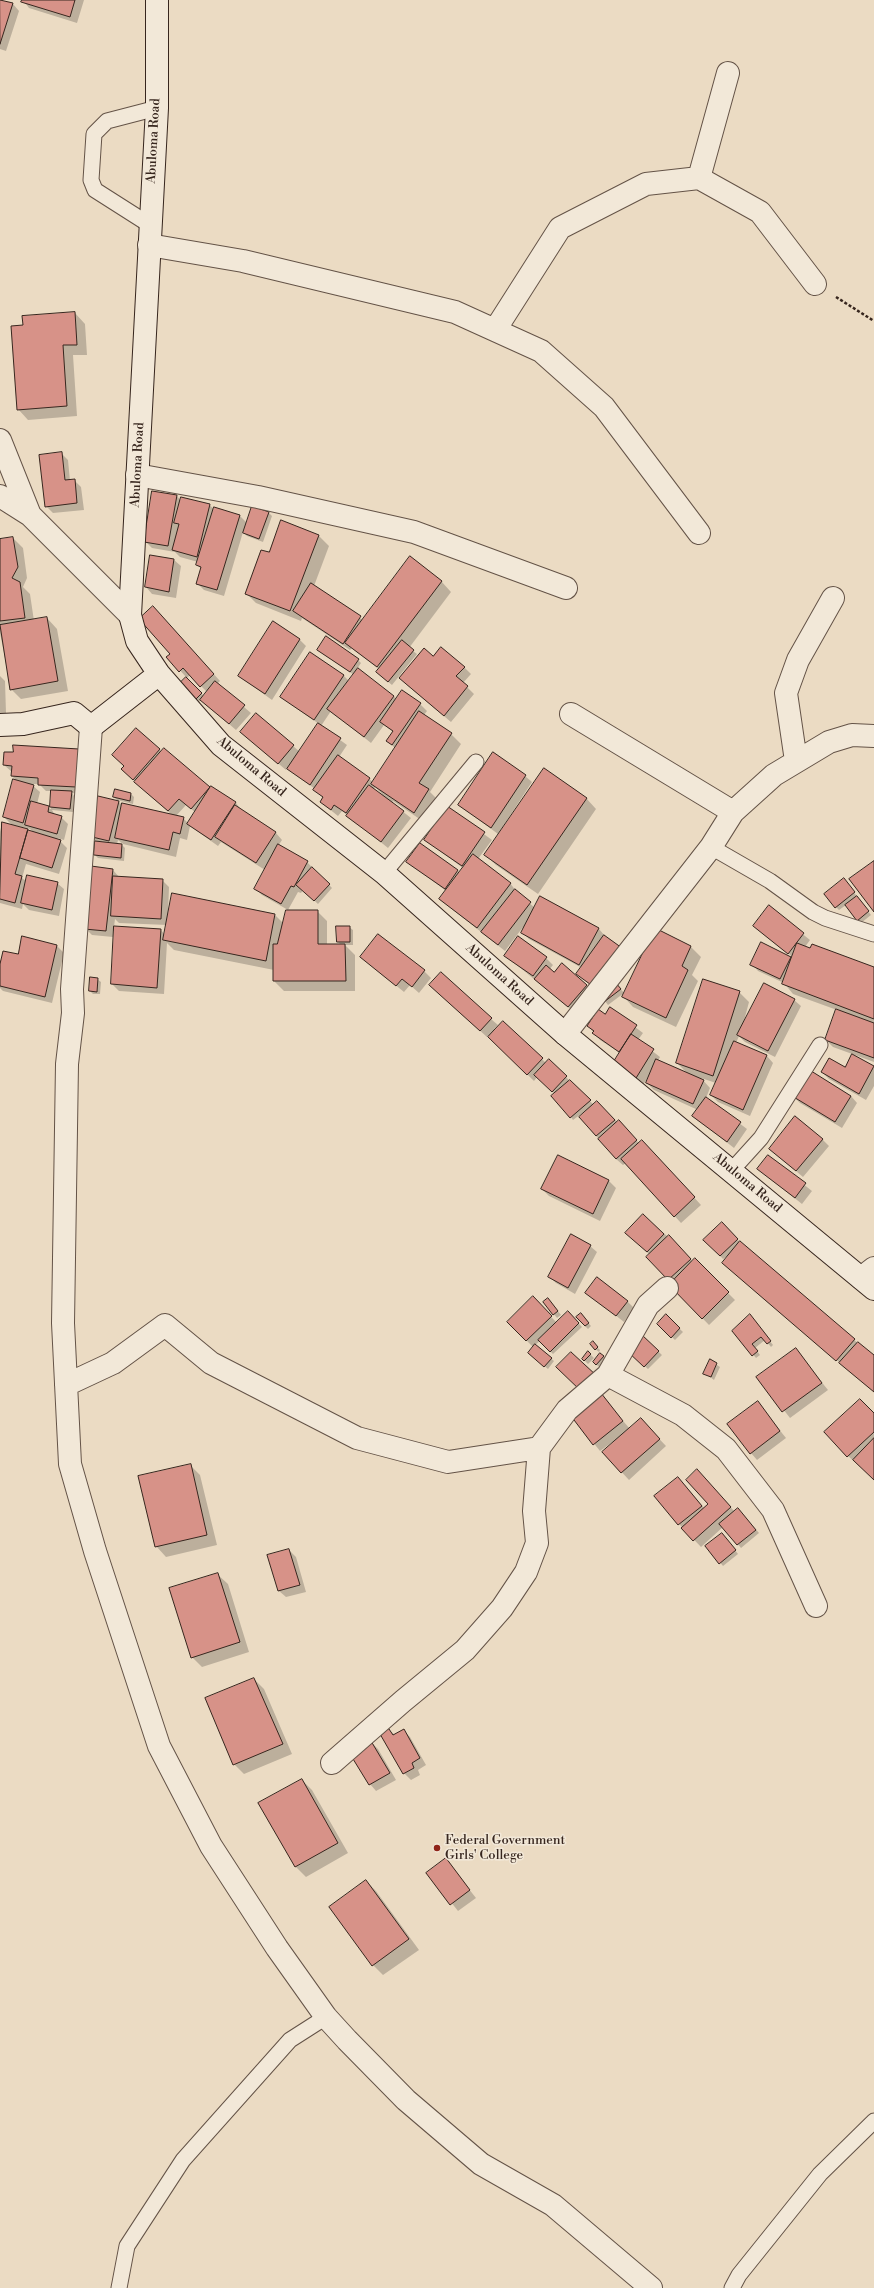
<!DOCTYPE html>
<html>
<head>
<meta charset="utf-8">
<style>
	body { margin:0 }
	canvas { display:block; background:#ebdbc3 }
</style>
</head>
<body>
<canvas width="874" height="2288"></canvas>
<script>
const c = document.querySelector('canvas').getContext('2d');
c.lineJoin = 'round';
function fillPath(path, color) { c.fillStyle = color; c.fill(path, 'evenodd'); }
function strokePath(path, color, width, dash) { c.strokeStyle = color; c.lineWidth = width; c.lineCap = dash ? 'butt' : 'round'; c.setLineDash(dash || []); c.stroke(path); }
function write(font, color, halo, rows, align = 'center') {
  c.font = font + ' "Libre Bodoni",serif'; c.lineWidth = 3; c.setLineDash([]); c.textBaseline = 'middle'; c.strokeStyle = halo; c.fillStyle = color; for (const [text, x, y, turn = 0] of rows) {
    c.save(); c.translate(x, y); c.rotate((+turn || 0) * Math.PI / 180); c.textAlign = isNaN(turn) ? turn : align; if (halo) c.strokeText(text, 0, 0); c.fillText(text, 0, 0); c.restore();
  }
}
const shadow = new Path2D(`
	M0,0L13,4L19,11L6,51L0,49Z
	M23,0H84L77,23L29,8Z
	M75,313L85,324L87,355H73L77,416L28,420L18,409L24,326Z
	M61,453L68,460L70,481L74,480L81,487L84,510L53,513L46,506Z
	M177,496L181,501L210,505L214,510L240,516L247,523L253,508L269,513L272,516L263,542L247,536L243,532L224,596L204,590L197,583L202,569L197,565L198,562L180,557L175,552L152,548L145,541Z
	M282,522L319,536L329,546L314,586L363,620L441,581L451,592L409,648L417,654L392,685L380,675L379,669L352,648L350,650L302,618L301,621L256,603L246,593L270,553Z
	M13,538L23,548L27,578L23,587L30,594L34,621L47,618L57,629L68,691L21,699L11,689L0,633V540Z
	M150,556L174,560L181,566L176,598L152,594L146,587Z
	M160,614L220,681L217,684L251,713L236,730L201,700L199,702L181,684L186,677L168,657L171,654ZM190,675L207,692L204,696L186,679Z
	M299,639L306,646L272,700L239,676Z
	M318,650L358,660L361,663L357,669L397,699L402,692L420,704L427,711L424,715L451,734L461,744L430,792L438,800L424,822L393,801L392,803L411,818L388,848L342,811L338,816L328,808L321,801L323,798L315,789L287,768L286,770L241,732L256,714L300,752L319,724L281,697L343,675L349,681L354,675ZM331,711L371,743L384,725L393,732L387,741L395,748L373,782L339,757L347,745L321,726ZM375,787L382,794L381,795L374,789Z
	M433,658L464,667L471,674L463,683L474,694L451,722L407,685Z
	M0,676L5,681L6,713H0Z
	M136,730L162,752L164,749L211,789L212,788L236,803L242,811L276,833L282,840L278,846L307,862L332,888L318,904L303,890L301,893L298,892L288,910L262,895L255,888L265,870L221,842L218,846L190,826L187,840L180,838L176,857L123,844L118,840L117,845H122L125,848L124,861L98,858L95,855L96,842L90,836L119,802L123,806L173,816L129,776L125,766ZM186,805L195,812L188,823L183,818L176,816Z
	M78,750L83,794L72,793L74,796L73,812L52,810L55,815L61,817L68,824L64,840L57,838L67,848L59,874L26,864L22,878L26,881L57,883L64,889L59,916L29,910L23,904L22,909L0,903V832L2,823L34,833L30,829L13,825V826L4,817L17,781L12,776V772L4,765ZM31,784H39L46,791H52L51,809L37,804L40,792Z
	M525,776L532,782L498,834L459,805Z
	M115,791L131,794L134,797L133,804L117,800L114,797Z
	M586,798L596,809L538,894L496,865L486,855Z
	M447,807L492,840L478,859L510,883L516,891L535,908L541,897L599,929L605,936L601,993L578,974L582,968L529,939L522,932L523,927L505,951L447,905L440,899L446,891L408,862L457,870L460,873L463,868L425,840Z
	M113,870L119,877L162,880L169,887L168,914L275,915L283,923L317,911L327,921V945H341L338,942L349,927L353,930V945H345L355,955V991H284L274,981V970L174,950L167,943L164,994L119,991L112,984L115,931H113V937L92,935L85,928ZM115,919L119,923L167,925L165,935L161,930L114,927Z
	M847,883L871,915L861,923L846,905L839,910L836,907Z
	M769,907L810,940L805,947L874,968V1062L833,1047L826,1040L837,1010L793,994L784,983L758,971L752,964L761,944L794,958L761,932Z
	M655,929L691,947L701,957L692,975L698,981L676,1027L633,1007L623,996Z
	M57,946L64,953L52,1003L3,991L0,988V960L2,961Z
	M506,956L546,958L553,965L549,970L554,974L587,986L593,992L575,1013Z
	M361,957L424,971L431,978L419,993L410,985L404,992Z
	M97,979L101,982L100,994H93L90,991Z
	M619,987L624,993L608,1005L601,996Z
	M437,992L491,1019L498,1025L494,1029L495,1031L503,1022L546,1063L566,1077L569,1080L566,1085L570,1082L594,1105L597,1102L640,1144L649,1148L701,1205L681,1223L626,1163L623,1165L616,1159L580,1117L586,1112L585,1111L573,1120L555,1094L537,1077L534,1081L488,1036L487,1037Z
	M739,992L749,1002L743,1025L794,1000L801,1006L775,1057L745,1042L739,1036L736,1043L767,1056L773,1063L750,1116L718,1102L711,1095L716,1083L701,1078L710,1088L706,1098L747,1129L734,1148L693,1116L698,1110L654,1090L647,1083L650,1075L640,1089L620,1053L600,1040L588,1026L606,1016L610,1008L643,1033L638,1040L660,1057L658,1061L687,1073L677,1063Z
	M853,1056L874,1068V1086L866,1100L829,1079L822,1072L846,1068Z
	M793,1096H851L857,1103L842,1128L800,1103Z
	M822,1139L829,1146L803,1177L770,1149Z
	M559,1156L609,1181L616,1188L600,1221L549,1196L542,1189Z
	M768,1156L812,1191L802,1204L758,1169Z
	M643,1215L675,1243L693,1262L695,1260L735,1300L709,1325L670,1285L672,1283L649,1254L634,1239Z
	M721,1224L740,1242L874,1357V1392L723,1263L733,1252L723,1259L705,1240Z
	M590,1246L597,1252L575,1294L556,1283L549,1276Z
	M586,1292L627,1301L634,1308L624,1322Z
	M533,1298L557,1323L568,1312L582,1327L553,1354L540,1341L535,1345L554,1361L548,1369L532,1356L534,1348L508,1322Z
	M544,1302H551L561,1315L557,1318Z
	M666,1316L683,1332L675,1340L658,1324Z
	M584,1318L591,1326L588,1329L585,1326Z
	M753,1319L773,1345L771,1347L765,1340L755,1348L760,1355L756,1358L733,1331Z
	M642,1336L662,1355L648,1369L628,1351Z
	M596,1346L600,1350L599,1352L595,1349Z
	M795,1349L828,1390L790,1418L758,1377Z
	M589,1353L594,1358L588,1364L583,1359Z
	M603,1356L607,1360L600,1368L594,1362Z
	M711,1361L720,1367L714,1380L705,1373Z
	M600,1394L630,1429L647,1426L666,1446L629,1480L603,1452L615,1442L614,1441L600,1451L572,1416Z
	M757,1402L786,1438L757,1460L751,1453Z
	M874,1414V1479L848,1456Z
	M190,1465L200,1475L217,1545L166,1557L156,1546Z
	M704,1478L735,1512H741L759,1533L741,1548L723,1527L701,1547L679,1524L685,1485L704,1508L709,1504Z
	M725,1537L738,1554L723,1566L707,1547Z
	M289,1550L296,1557L306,1592L286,1597L279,1591Z
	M217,1574L228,1584L249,1652L202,1667L192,1657Z
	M254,1679L264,1689L292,1754L244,1774L234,1764Z
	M389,1730L395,1735L403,1730L410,1737L426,1765L418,1770L420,1775L411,1780L404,1773Z
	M371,1742L378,1749L396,1780L376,1791L370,1784Z
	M302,1780L312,1790L348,1853L306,1877L296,1867L260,1804Z
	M446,1860L476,1898L458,1911L428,1873Z
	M366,1881L376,1891L419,1950L383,1975L373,1965L330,1907Z`);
const building = new Path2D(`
	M0,0L13,3L0,44Z
	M22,0H75L70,17L21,2Z
	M75,312L77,345H63L67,406L17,410L11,326L23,325L22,316Z
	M62,452L65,480L75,479L77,503L45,507L39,455Z
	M152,491L177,495L168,546L144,542Z
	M181,497L210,504L197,557L172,550L179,524L174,523Z
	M252,506L269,512L259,539L243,533Z
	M214,507L240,515L217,590L196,584L201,567L196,565Z
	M281,520L319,535L290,611L245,594L261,550L269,552Z
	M13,537L18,567L12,578L20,582L25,618L0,621V539Z
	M150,555L174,559L169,592L145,587Z
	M410,556L442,581L377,667L345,643Z
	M311,583L361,616L343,644L293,611Z
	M153,606L214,674L200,687L183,668L179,672L166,657L170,654L139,619Z
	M47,617L58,681L10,690L0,625Z
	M273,621L300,639L265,694L238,676Z
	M326,636L359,659L350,672L317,650Z
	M402,640L414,650L388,682L376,672Z
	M441,647L465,667L456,676L468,686L444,716L399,678L424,648L433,656Z
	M310,652L344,675L314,720L280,697Z
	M358,668L394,696L364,737L327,709Z
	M186,677L202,693L195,700L179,684Z
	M215,681L245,705L229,724L200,700Z
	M402,690L421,703L392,745L386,741L393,731L380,722Z
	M419,711L452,733L419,783L429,789L414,813L371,784Z
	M256,713L294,745L278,764L240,732Z
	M318,723L341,738L310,785L287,769Z
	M136,728L160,749L133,780L121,769L124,766L112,755Z
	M13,745L79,749L76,787L38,785V778L11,776L12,766L3,765L4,752H13Z
	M164,748L210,787L191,809L179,799L168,811L134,782Z
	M493,752L526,775L491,828L458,805Z
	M338,755L370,778L346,813L334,805L331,810L320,802L323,797L313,790Z
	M544,768L587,798L527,885L484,855Z
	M13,779L34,785L23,823L3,817Z
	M369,785L404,811L381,842L346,816Z
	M211,786L236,802L211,840L187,824Z
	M115,789L131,793L130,801L113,797Z
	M51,790L72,791L70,809L50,807Z
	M98,796L119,801L109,841L88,836Z
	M31,801L49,806L48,812L62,816L57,834L25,825Z
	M122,803L184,817L180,834L173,832L169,850L115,838Z
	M235,805L276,832L256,863L215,837Z
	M447,806L485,832L462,866L424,840Z
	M2,822L28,829L15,874L22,876L15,903L0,899Z
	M28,830L61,840L52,868L20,858Z
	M95,841L122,844L121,858L94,855Z
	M420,843L458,870L445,889L406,862Z
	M278,844L308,861L294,887L291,886L281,904L254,889Z
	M473,854L511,883L477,928L439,899Z
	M874,861V912L849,879Z
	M91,866L113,869L106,931L84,929Z
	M312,867L330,884L314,901L296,885Z
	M27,875L58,882L52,910L21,903Z
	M113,876L163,879L161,919L111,916Z
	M844,878L855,892L835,908L824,894Z
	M515,889L531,902L498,945L481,932Z
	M172,893L275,914L266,961L163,940Z
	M540,896L599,928L579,965L521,933Z
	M857,896L869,911L857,921L845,905Z
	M769,905L804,933L788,954L753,926Z
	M286,910H318V944H345L346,981H273V944H277Z
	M114,926L161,929L157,988L111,984Z
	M336,926H350V942H337Z
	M655,928L691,946L682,966L688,970L666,1018L622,997Z
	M378,934L425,970L412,987L402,979L396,986L360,957Z
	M604,935L622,948L594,987L576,974Z
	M22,936L57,945L45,997L0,986V964L3,951L18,954Z
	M518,936L547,957L533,976L504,956Z
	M761,942L791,957L780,979L750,965Z
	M797,943L810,948L812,944L874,967V1019L782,984Z
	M562,963L587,985L568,1007L534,979L546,965L554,972Z
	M441,972L492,1018L480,1031L429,985Z
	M90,977L98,978L97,992L89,991Z
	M703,979L740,991L713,1076L676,1063Z
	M616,983L621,989L604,1002L599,995Z
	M764,983L795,999L768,1051L737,1035Z
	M610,1007L637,1025L619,1052L592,1033L594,1031L587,1026L598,1009L605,1014Z
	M836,1009L874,1023V1058L825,1040Z
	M503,1021L543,1058L527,1075L488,1037Z
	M631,1034L654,1049L633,1083L610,1068Z
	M734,1041L767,1055L743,1110L710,1095Z
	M852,1054L874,1066L859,1094L821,1072L829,1058L845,1067Z
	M549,1059L567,1076L552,1092L534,1075Z
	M656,1059L704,1080L693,1104L646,1083Z
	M808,1069L851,1096L835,1122L792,1096Z
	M570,1080L591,1100L570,1118L551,1096Z
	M706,1097L741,1122L727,1142L692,1116Z
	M597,1101L615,1120L596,1136L579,1117Z
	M795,1116L823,1139L796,1171L769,1149Z
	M619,1120L637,1140L616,1159L598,1139Z
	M642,1140L695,1197L674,1217L621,1159Z
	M558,1155L609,1180L593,1214L541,1189Z
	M768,1155L806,1183L795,1198L757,1169Z
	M643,1214L664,1234L647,1252L625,1233Z
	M722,1222L738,1239L720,1256L703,1240Z
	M571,1234L591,1245L568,1288L548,1277Z
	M669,1235L691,1259L668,1280L646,1257Z
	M740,1241L855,1339L836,1361L722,1263Z
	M695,1258L729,1292L702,1319L669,1285Z
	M597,1277L628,1301L616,1316L585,1293Z
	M533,1296L552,1316L526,1341L507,1322Z
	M548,1298L558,1311L553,1315L543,1302Z
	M568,1311L579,1323L550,1352L538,1340Z
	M581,1313L589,1323L585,1326L576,1317Z
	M666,1314L680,1328L671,1338L657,1324Z
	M750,1314L771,1341L767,1344L761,1337L752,1344L758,1351L752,1356L732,1331Z
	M642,1335L659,1351L644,1367L627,1351Z
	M593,1341L598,1347L595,1350L590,1344Z
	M858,1342L874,1355V1392L839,1363Z
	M535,1344L552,1358L544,1367L528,1353Z
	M796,1348L822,1383L782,1412L756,1377Z
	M588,1351L591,1354L584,1361L582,1359Z
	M571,1352L597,1376L582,1392L556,1367Z
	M600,1353L604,1356L596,1365L593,1362Z
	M710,1359L717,1363L711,1377L703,1374Z
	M601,1393L623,1421L593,1445L571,1416Z
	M860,1399L874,1413V1432L847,1457L824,1432Z
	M758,1401L780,1431L750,1454L727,1424Z
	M641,1418L660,1439L621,1473L602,1452Z
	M874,1438V1480L853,1460Z
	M191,1464L207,1535L155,1547L138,1476Z
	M697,1469L731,1507L693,1541L681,1528L708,1504L686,1480Z
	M678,1477L702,1506L678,1525L654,1496Z
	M738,1508L756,1530L737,1545L719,1524Z
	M722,1533L736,1550L719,1564L705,1546Z
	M289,1549L300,1585L278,1591L267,1555Z
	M218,1573L240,1642L191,1658L169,1588Z
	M254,1678L283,1744L233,1765L205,1698Z
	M389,1729L393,1735L404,1729L420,1758L412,1763L414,1768L403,1774L380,1734Z
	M371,1741L390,1773L369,1785L350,1754Z
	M302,1779L338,1843L295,1867L258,1803Z
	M446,1858L470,1890L450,1905L426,1873Z
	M366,1880L409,1939L372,1966L329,1907Z`);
const path = new Path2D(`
	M836,297L874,321`);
const lane = new Path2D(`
	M150,225L95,190L91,180L94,134L107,121L157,108
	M711,847L770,881L813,912L825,918L874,934
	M384,873L476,762
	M732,1170L761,1138L820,1045
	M119,2288L127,2246L183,2160L290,2040L326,2017
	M732,2288L739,2275L820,2174L874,2121`);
const street = new Path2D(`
	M699,178L728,73
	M149,245L243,261L455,312L541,351L604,407L699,533
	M495,330L560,228L646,184L699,178L760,212L815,284
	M0,440L30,515L130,615
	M137,475L258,497L414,532L566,588
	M0,496L30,515
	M571,714L733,812
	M91,727L72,989L73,1013L67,1064L63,1323L70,1464L95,1551L159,1746L211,1846L277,1948L326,2017L347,2040L406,2100L481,2164L553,2205L651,2288
	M796,761L786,693L798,660L833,598
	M565,1034L711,847L733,812L774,775L829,742L852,735L874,736
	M861,1278L874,1268
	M608,1375L683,1415L726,1449L773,1510L816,1606
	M66,1385L113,1363L165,1325L211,1363L357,1438L448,1462L539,1448L567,1410L608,1375L648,1305L667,1288
	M332,1763L403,1701L465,1650L502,1608L526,1572L537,1543L534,1511L539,1448`);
const secondary = new Path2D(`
	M157,0V108L130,615L137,641L159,674L221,745L384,873L565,1034L874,1289
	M0,725L23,724L74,713L91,727L159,674`);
const markers = [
	[437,1848,4,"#8f2418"]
];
const streetNames = [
	["Abuloma Road",154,141,-87],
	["Abuloma Road",138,465,-87],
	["Abuloma Road",251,767,40],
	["Abuloma Road",499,975,42],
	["Abuloma Road",747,1183,40]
];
const poiNames = [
	["Federal Government",445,1841],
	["Girls' College",445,1856]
];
fillPath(shadow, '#0003');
fillPath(building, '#d79288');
strokePath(building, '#37261e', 1);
strokePath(lane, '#645347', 17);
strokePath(street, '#645347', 24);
strokePath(secondary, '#37261e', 24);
strokePath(path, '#37261e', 2.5, [3, 2]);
strokePath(lane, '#f2e8d8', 15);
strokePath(street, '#f2e8d8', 22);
strokePath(secondary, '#f2e8d8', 22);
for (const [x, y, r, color] of markers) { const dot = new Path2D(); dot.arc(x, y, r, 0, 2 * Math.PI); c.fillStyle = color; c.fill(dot); strokePath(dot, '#f2e8d8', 1.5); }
write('13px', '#37261e', '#f2e8d8', streetNames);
write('13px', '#37261e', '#f2e8d8', poiNames, 'left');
</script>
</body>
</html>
